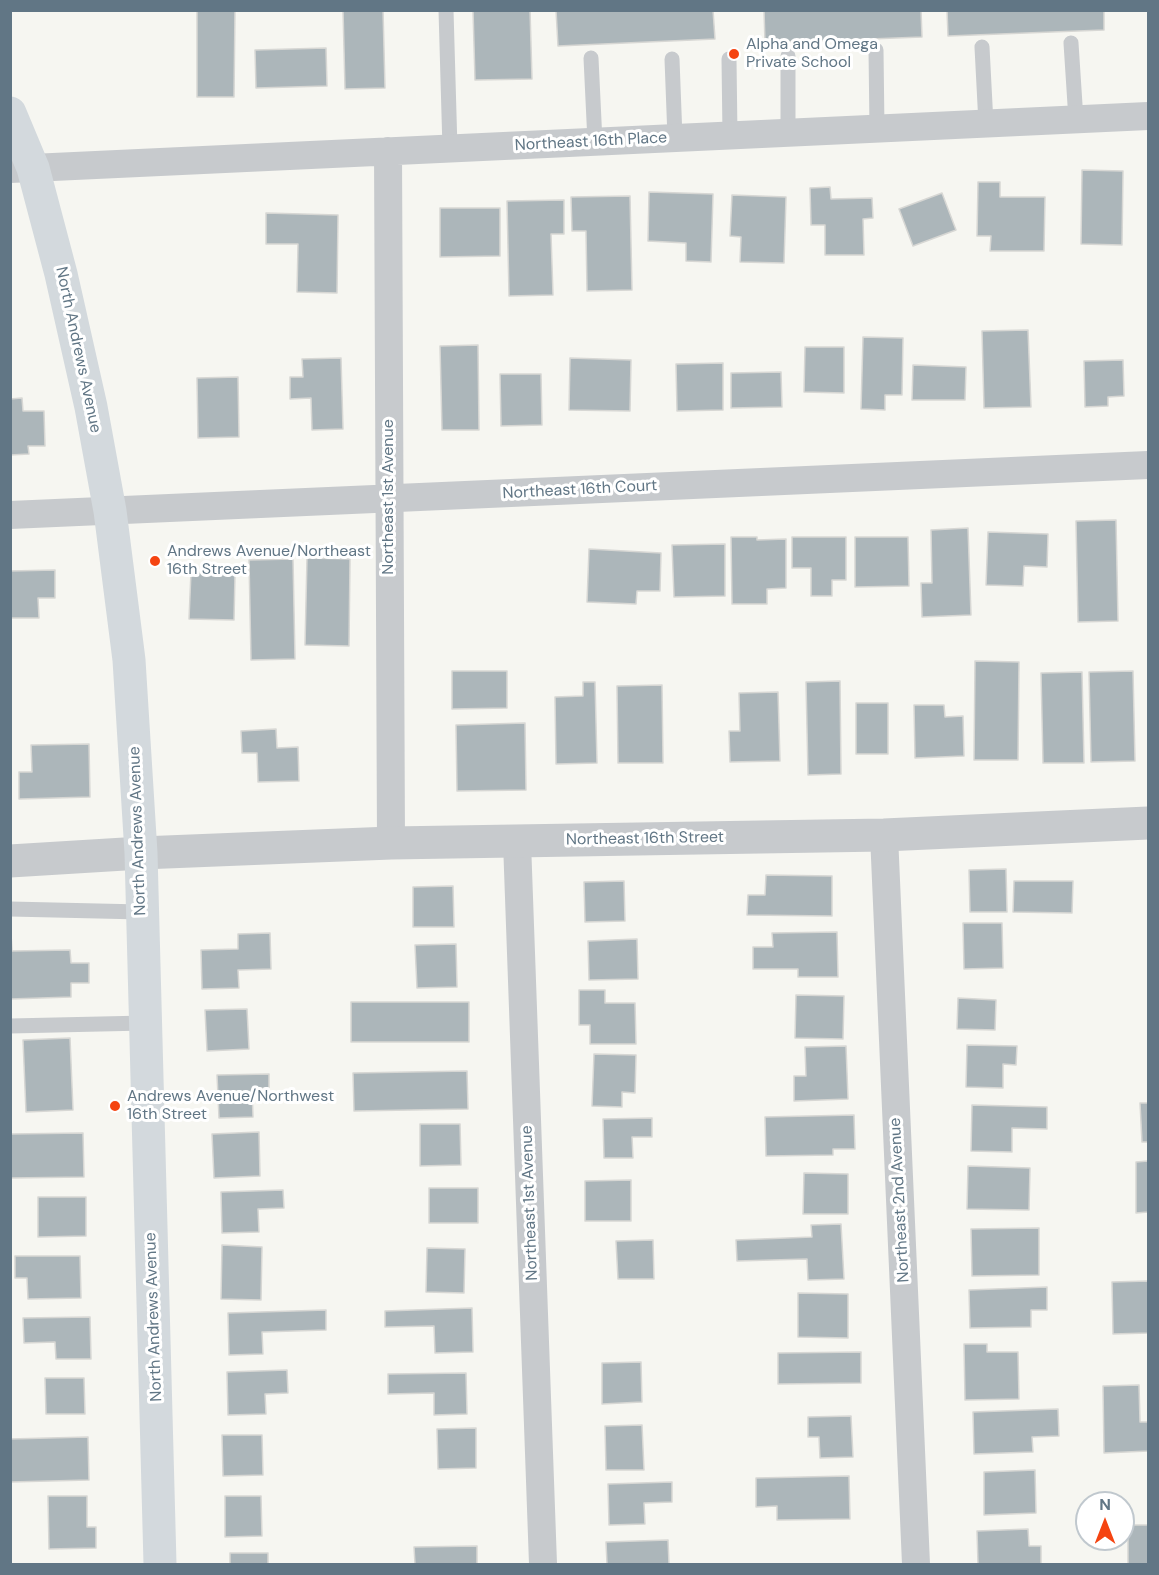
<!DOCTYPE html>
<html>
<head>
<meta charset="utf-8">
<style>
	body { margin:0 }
	#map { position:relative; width:1159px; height:1575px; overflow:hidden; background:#f6f6f1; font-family:"DM Sans",sans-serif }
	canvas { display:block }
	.frame { position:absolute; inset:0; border:12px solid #617685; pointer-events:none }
	.north { position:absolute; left:1075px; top:1491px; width:60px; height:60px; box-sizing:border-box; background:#fff; border:2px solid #c0c8ce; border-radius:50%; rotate:0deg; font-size:16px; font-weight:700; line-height:24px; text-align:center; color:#617685 }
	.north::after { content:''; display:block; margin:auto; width:21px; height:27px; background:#f54411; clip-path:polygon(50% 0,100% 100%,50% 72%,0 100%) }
</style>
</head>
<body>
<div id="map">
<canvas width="1159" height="1575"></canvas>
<div class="frame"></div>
<div class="north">N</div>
</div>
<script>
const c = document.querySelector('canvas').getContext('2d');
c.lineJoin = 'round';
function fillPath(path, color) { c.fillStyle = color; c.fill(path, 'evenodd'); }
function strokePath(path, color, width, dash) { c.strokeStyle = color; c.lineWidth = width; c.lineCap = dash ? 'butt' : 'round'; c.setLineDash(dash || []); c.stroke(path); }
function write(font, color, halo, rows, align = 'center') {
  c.font = font + ' "DM Sans",sans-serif'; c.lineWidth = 6; c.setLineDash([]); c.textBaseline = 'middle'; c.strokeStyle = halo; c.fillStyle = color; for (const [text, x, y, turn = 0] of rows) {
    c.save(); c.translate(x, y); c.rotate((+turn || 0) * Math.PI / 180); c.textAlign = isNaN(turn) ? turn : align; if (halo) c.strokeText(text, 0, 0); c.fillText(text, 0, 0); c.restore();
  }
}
const building = new Path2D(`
	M197,10H235L234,97H197Z
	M343,10H383L385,88L345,89Z
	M473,10H530L532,79L475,80Z
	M556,10H713L715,39L558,46Z
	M764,10H921L922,37L765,43Z
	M947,10H1104V30L948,36Z
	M326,48L327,86L256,88L255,50Z
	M1082,170L1123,171L1122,245L1081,244Z
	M978,182H1000V197H1045L1044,251H990L991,236H977Z
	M830,187L831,199L872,198L873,218L863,219L864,255H825V225H811L810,188Z
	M649,192L713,194L711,262L686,261V243L648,241Z
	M942,193L956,230L913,246L899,209Z
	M732,195L786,197L784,263L740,262L741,237L730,236Z
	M630,196L632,290L587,291L586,231H572L571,197Z
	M564,200V234H551L553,295L509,296L507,201Z
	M440,208H500V256L440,257Z
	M266,213L338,215L337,293L297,292L298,244H266Z
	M1028,330L1031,407L984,408L982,331Z
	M863,337L903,338L902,395H885V410L861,409Z
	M478,345L479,430H442L440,346Z
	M805,347H844V393L804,392Z
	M341,358L343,429L312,430L311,398L290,399V377H303L302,359Z
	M570,358L631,360L630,411L569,410Z
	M1123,360L1124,396L1108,397V406L1085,407L1084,361Z
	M723,363V410L677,411L676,364Z
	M913,365L966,367L965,400H912Z
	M781,372L782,407L731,408V373Z
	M500,374H541L542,425L501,426Z
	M238,377L239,437L198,438L197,378Z
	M22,398L23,411H44L45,446H28L29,454L10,455V399Z
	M1116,520L1118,621L1078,622L1076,521Z
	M968,528L971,615L922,617L921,583H932L931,530Z
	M988,532L1048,534L1047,567L1024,566L1023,586L986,585Z
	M731,537H757V540L786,539V588L767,589V604H732Z
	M792,537H846V580H832V596H811V568H792Z
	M855,537H908L909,586L855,587Z
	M725,544V596L674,597L672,545Z
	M589,549L661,553L660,591H637L636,604L587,602Z
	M307,558L350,559L349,646L305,645Z
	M293,559L295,659L251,660L249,560Z
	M55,570V598H38L39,618H10V571Z
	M191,572L235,574L234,620L189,619Z
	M975,661L1019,662L1018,760H974Z
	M452,671H507V708L452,709Z
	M1133,671L1135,761L1091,762L1089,672Z
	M1082,672L1084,763H1043L1041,673Z
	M840,681L841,774L808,775L806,682Z
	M583,682H595L597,763L556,764L555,697L583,696Z
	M662,685L663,763H618L617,686Z
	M778,692L780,761L730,762L729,731H740L739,693Z
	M856,703H888V754H856Z
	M914,705H944L945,717L963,716L964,756L915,758Z
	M525,723L526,790L457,791L456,725Z
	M276,729L277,748L298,747L299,781L258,782L257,753H242L241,731Z
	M89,744L90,797L19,799V772H32L31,745Z
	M1006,869L1007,912H970L969,870Z
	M766,875L832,876V916L747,915L748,895H765Z
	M624,881L625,921L585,922L584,882Z
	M1014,881H1073L1072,913L1013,912Z
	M453,886L454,927H413V887Z
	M10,916L12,951L70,950L71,963H89V983H71V997L10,999Z
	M963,923H1002L1003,968L964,969Z
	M837,932L838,977H798V969H753V947H773L772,933Z
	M270,933L271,969L238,970L239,988L202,989L201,950L238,949V934Z
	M637,939L638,979L589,980L588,941Z
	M456,944L457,987L417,988L415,945Z
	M579,990H605V1003H635L636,1044H590V1025H579Z
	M796,995L844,996L843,1039L795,1038Z
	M958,998L996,1000L995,1030L957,1029Z
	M351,1002H469V1042H351Z
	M247,1009L249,1049L207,1051L205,1010Z
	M70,1038L73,1110L26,1112L23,1040Z
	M967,1045L1017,1046L1016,1065L1003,1064V1088L966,1087Z
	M846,1046L848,1099L794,1101V1076H806L805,1047Z
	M594,1054L636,1055L635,1093L622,1092V1107L592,1106Z
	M467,1071L468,1109L354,1111L353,1073Z
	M269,1074V1088L252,1089L253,1117L219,1118L217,1075Z
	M1140,1103H1148V1142H1142Z
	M972,1105L1047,1107V1129L1012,1128V1152L971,1151Z
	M854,1115L855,1149H833V1155L766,1156L765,1117Z
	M652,1118V1137H632L633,1158H604L603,1119Z
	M420,1124H460L461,1165L420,1166Z
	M259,1132L260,1176L214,1178L212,1134Z
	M83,1133L84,1177L10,1178V1134Z
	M1148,1161V1212L1136,1213V1162Z
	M968,1166L1030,1168L1029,1210L967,1209Z
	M804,1173L848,1174V1214H803Z
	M631,1180V1221H585V1181Z
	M429,1188H478V1223H429Z
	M283,1190L284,1208L258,1209L259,1232L222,1233L221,1192Z
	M38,1197H86V1236L38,1237Z
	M841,1224L844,1279L808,1280L807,1259L737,1261L736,1240L812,1237L811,1225Z
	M1039,1228V1275L972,1276L971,1229Z
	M653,1240L654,1279H618L616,1241Z
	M222,1245L262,1247L261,1300L221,1299Z
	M427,1248L465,1249L464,1293L426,1292Z
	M15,1256H80L81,1298L28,1299L27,1278H15Z
	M1148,1281V1333L1113,1334L1112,1282Z
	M1047,1287V1310H1031V1327L970,1328L969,1290Z
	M798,1293L848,1294V1338L798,1337Z
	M472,1308L473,1352L435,1353L434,1326L385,1327V1311Z
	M326,1310V1330L262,1332L263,1354L229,1355L228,1313Z
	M90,1317L91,1359H56L55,1342L24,1343L23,1318Z
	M964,1344H987V1352H1018L1019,1399L965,1400Z
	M861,1352V1383L778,1384V1353Z
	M641,1362L642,1402L602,1404V1363Z
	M287,1370L288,1393L265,1394L266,1414L228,1415L227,1372Z
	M466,1373L467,1414L434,1415V1393L388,1394V1374Z
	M45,1378H84L85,1414H46Z
	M1139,1385L1140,1422H1148V1451L1104,1453L1103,1386Z
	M1058,1409L1059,1436L1032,1437L1033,1452L974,1454L973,1412Z
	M851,1416L853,1457L820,1458L819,1437H808V1417Z
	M642,1425L644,1470H606L605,1426Z
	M476,1428V1468L438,1469L437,1429Z
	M222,1435H262L263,1475L223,1476Z
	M88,1437L89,1480L10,1482V1439Z
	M1035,1470L1036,1513L984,1515V1472Z
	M849,1476L850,1519L777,1520V1506L756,1507V1478Z
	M672,1482V1502L644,1503L645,1524L609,1525L608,1484Z
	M48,1496H87V1527H96V1548L49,1549Z
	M225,1496H261L262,1536L225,1537Z
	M1128,1525H1148V1564H1128Z
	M1028,1529L1029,1546H1041V1564H978L977,1531Z
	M668,1540L669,1564H607L606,1542Z
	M477,1546V1564H415L414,1547Z
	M230,1553H268V1564H230Z`);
const service = new Path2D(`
	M446,10L450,149
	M1071,43L1076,120
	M982,47L986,124
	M876,50L877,129
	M788,56V133
	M591,58L595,142
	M672,59L675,138
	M729,59L730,136
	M10,909L142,912
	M10,1026L146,1023`);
const minor = new Path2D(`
	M388,151L391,843
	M10,169L1148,116
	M10,515L1148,465
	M884,835L916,1564
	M517,842L543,1564`);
const tertiary = new Path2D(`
	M10,861L141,853L391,843L884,835L1148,823`);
const secondary = new Path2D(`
	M10,113L33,168L61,274L91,407L110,511L129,660L141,853L160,1564`);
const markers = [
	[734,54,6,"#f54411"],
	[155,561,6,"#f54411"],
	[115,1106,6,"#f54411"]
];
const poiNames = [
	["Alpha and Omega",746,45],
	["Private School",746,63],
	["Andrews Avenue/Northeast",167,552],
	["16th Street",167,570],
	["Andrews Avenue/Northwest",127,1097],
	["16th Street",127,1115]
];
const streetNames = [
	["Northeast 16th Place",591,142,-3],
	["North Andrews Avenue",78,350,78],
	["Northeast 16th Court",580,490,-3],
	["Northeast 1st Avenue",389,497,-90],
	["North Andrews Avenue",138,831,-92],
	["Northeast 16th Street",645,839,-1],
	["Northeast 2nd Avenue",900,1200,-93],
	["Northeast 1st Avenue",530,1203,-92],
	["North Andrews Avenue",154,1317,-92]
];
fillPath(building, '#acb6ba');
strokePath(building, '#d7d7d4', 1.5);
strokePath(service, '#c7cacd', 15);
strokePath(minor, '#c7cacd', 28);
strokePath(tertiary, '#c7cacd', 33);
strokePath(secondary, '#d3d9dd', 33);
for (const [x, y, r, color] of markers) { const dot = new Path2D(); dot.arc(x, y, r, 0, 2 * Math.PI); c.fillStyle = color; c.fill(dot); strokePath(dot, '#fff', 2); }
write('16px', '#617685', '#fff', poiNames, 'left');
write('16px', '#617685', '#fff', streetNames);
</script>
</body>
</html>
